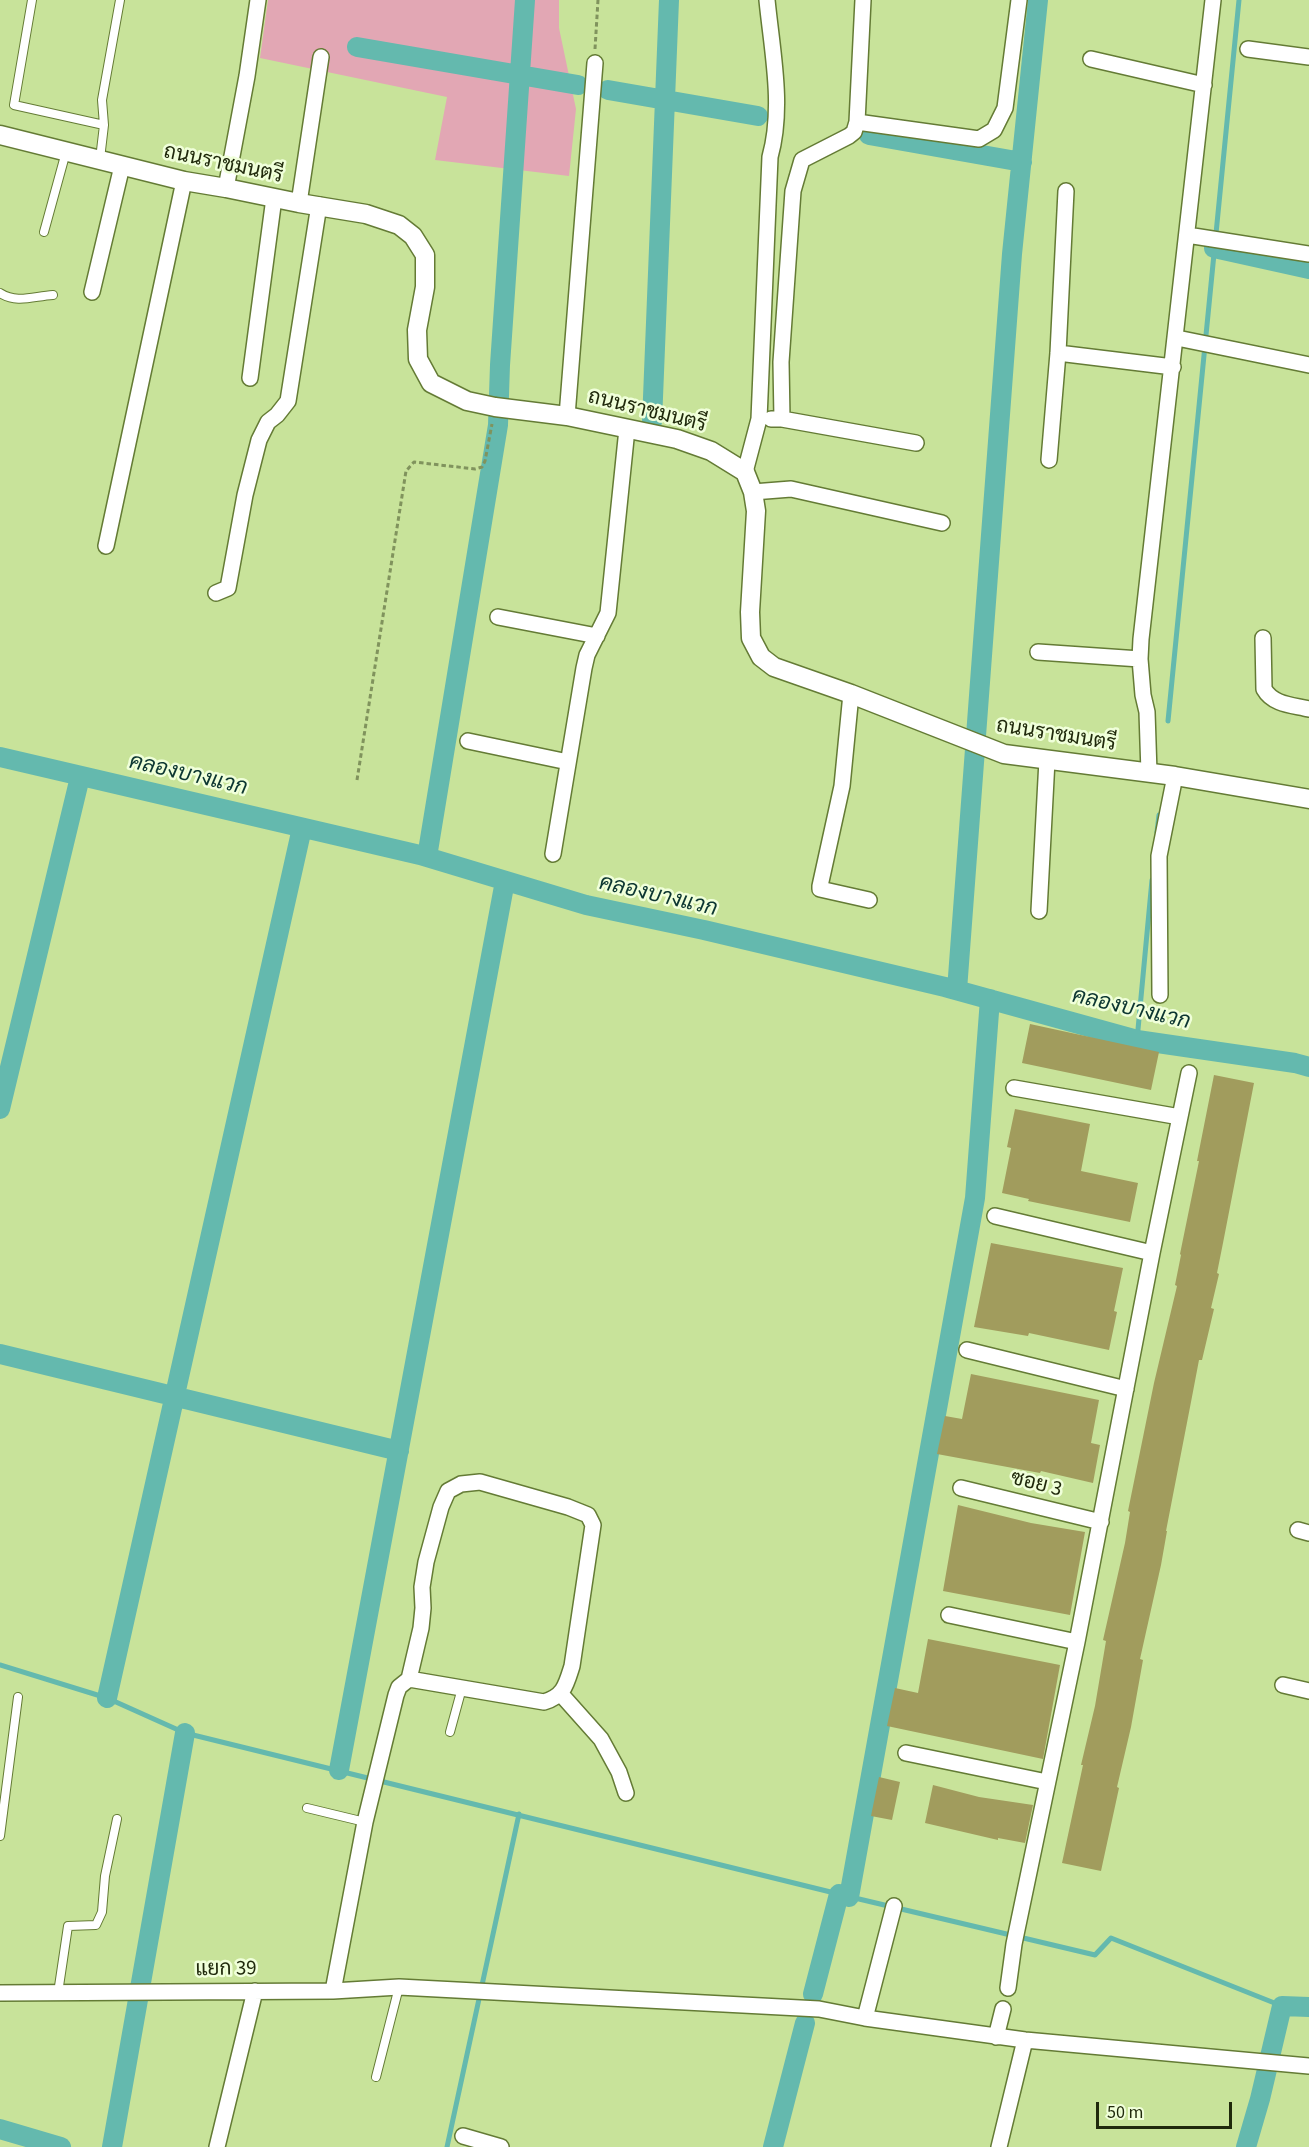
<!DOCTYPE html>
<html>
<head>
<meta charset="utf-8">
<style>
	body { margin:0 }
	#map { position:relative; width:1309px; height:2147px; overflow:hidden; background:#c8e39a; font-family:"Source Sans 3",sans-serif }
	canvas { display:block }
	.scale { position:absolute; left:1096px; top:2102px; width:136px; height:27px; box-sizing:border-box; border:3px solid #1f290b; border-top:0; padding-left:8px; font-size:18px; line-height:21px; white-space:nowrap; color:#1f290b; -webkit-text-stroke:4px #f0ffda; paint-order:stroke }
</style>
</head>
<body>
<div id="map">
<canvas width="1309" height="2147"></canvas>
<div class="scale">50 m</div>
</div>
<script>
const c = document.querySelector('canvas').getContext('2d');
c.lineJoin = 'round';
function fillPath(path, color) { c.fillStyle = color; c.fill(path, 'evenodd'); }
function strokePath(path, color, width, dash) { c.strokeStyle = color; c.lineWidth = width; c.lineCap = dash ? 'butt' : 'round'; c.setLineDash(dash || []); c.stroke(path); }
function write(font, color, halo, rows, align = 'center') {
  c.font = font + ' "Source Sans 3",Sarabun,sans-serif'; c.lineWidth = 5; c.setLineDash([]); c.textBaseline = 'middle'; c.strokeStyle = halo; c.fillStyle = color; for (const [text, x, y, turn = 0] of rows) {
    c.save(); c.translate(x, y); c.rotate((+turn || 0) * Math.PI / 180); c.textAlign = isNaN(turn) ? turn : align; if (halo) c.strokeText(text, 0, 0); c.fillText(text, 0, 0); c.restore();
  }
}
const green = new Path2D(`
	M268,0H559V28L576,109L569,176L435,160L447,97L260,58Z`);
const stream = new Path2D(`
	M1168,721L1239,0
	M1157,832L1159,815
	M1137,1040L1152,880
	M0,1665L107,1698L185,1733L859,1899L1095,1955L1111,1938L1282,2006
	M447,2147L519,1814`);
const canal = new Path2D(`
	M357,47L578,85
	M608,90L758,116
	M869,135L1022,162
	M1214,248L1309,269
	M652,422L669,0
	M0,757L420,855L586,905L704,930L945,987L1137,1040L1295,1063L1309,1067
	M427,857L498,425L500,365L525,0
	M957,990L1012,254L1038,0
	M0,1109L80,777
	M0,1354L399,1451
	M107,1698L302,828
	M339,1770L505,881
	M849,1897L975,1198L990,999
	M813,1994L839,1894
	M0,2129L61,2147
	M112,2147L185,1733
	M773,2147L805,2023
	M1246,2147L1260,2099L1282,2006L1309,2007`);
const building = new Path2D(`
	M1030,1024L1159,1052L1151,1090L1022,1063Z
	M1214,1075L1254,1083L1223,1243L1217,1273L1219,1274L1211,1308L1214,1309L1202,1360H1199L1191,1402L1166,1531H1167L1161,1565L1140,1659L1143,1660L1131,1727L1117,1787L1119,1788L1101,1871L1062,1863L1083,1765H1081L1095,1706L1106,1641L1103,1640L1125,1543L1130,1512L1128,1511L1154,1383L1177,1286L1175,1285L1181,1255L1180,1254L1199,1161H1197Z
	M1015,1109L1090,1124L1081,1171L1138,1183L1130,1222L1028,1201L1029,1199L1002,1193L1011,1148L1007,1147Z
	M991,1243L1123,1268L1114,1311L1117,1312L1109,1350L1029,1333L1028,1336L974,1327Z
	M971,1374L1099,1400L1091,1443L1100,1445L1093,1483L1041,1471L1040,1473L937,1454L945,1416L962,1419Z
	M958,1505L1031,1523L1085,1532L1070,1615L943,1591Z
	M928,1639L1060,1665L1043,1759L887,1726L895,1688L918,1693Z
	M879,1777L900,1782L892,1820L871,1816Z
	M933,1785L979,1797L1033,1805L1025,1843L998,1838V1840L925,1823Z`);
const path = new Path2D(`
	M595,49L598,0
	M357,780L406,471L414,462L475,469L482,467L485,461L492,424`);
const service = new Path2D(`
	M32,0L14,105L104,125
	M100,159L104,125L102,100L120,0
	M44,232L66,152
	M0,293C17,304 34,296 53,295
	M450,1732L462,1688
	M307,1808L365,1822
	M0,1836L18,1697
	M58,1993L68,1926L96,1925L102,1912L105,1876L117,1819
	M376,2077L399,1987`);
const minor = new Path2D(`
	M1248,49L1309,57
	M1091,59L1204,85
	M857,122L979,139L994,130L1005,108L1019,0
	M226,188L247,76L258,0
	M299,203L321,57
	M1187,235L1309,254
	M92,292L122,166
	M1177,338L1309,365
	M1058,353L1173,367
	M250,378L274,198
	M567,416L595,63
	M771,419H782L916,443
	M782,419L781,362L793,191L802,160L849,136L854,132L857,122L863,0
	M1049,460L1058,353L1066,191
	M745,472L759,419L770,157C784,107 772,51 767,0
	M753,492L791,489L942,523
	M106,546L184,181
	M216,593L228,588L245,495L259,440L268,422L277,415L288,401L319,205
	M498,617L597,636
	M1263,638L1264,689C1273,705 1293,705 1309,709
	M1038,652L1140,659
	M851,694L842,786L820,886V889L869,900
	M468,741L568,762
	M1149,773L1147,712L1143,695L1140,659L1141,639L1213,0
	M553,854L584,668L587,655L608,613L627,429
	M1039,911L1047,760
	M1160,995L1159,856L1175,776
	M1014,1088L1180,1117
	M995,1216L1152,1253
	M967,1350L1126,1389
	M961,1488L1101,1522
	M1298,1530L1309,1533
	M949,1615L1077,1642
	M1283,1685L1309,1691
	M560,1693L601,1739L619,1772L626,1793
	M906,1753L1047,1782
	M1008,1988L1014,1944L1077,1642L1152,1253L1189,1073
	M333,1991L365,1822L396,1695L399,1687L409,1679L421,1628L423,1608L422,1587L426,1562L441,1507L448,1491L461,1484L480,1482L568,1507L588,1515L593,1525L572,1666C566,1685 564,1696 544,1702L409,1679
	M0,1993L333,1991L399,1987L819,2009L865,2018L1025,2040L1309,2066
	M865,2018L894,1906
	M996,2037L1003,2009
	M463,2136L501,2147
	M217,2147L255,1991
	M999,2147L1025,2040`);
const tertiary = new Path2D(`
	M0,135L184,181L226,188L299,203L366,214L399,225L413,236L425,255V287L417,330L418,359L431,383L467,401L495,407L567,416L677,439L711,451L745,472L753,492L756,511L750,612L751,638L761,657L774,667L851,694L1004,754L1175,776L1309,799`);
const streetNames = [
	["ถนนราชมนตรี",223,165,12],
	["ถนนราชมนตรี",647,412,14],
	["ถนนราชมนตรี",1056,736,9],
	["ซอย 3",1036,1485,14],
	["แยก 39",226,1970,-1]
];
const waterNames = [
	["คลองบางแวก",188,776,13],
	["คลองบางแวก",658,897,13],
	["คลองบางแวก",1131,1010,13]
];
fillPath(green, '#e2a7b4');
strokePath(stream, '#64b9ae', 5);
strokePath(canal, '#64b9ae', 20);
fillPath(building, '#a19c5d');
strokePath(service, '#647b35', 10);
strokePath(minor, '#647b35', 18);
strokePath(tertiary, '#647b35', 21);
strokePath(path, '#80935d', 3, [4.5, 3]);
strokePath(service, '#fff', 8);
strokePath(minor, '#fff', 15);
strokePath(tertiary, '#fff', 18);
write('21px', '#1f290b', '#f0ffda', streetNames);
write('italic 22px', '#0c3631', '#f0ffda', waterNames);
</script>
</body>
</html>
